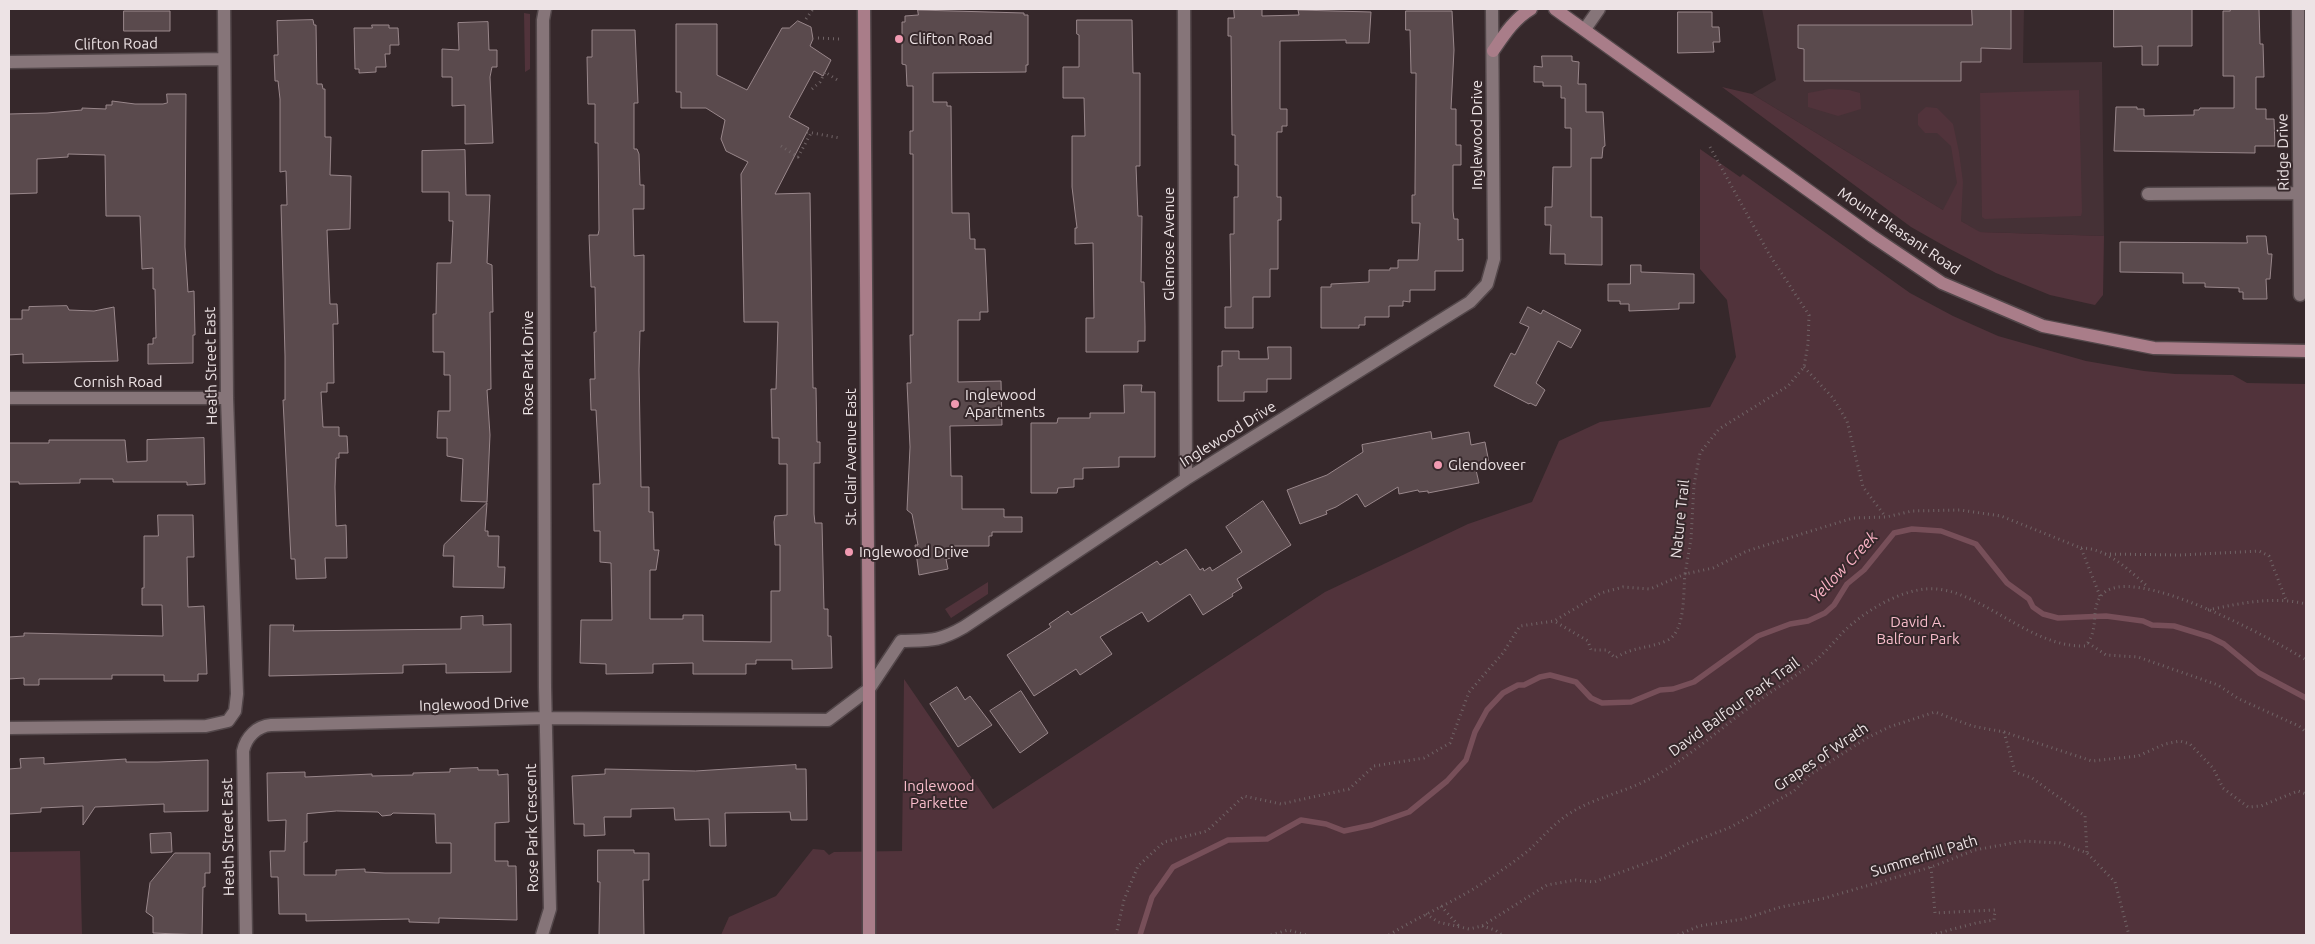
<!DOCTYPE html>
<html>
<head>
<meta charset="utf-8">
<style>
	body { margin:0 }
	#map { position:relative; width:2315px; height:944px; overflow:hidden; background:#36282b; font-family:Ubuntu,sans-serif }
	canvas { display:block }
	.frame { position:absolute; inset:0; border:10px solid #ede3e5; pointer-events:none }
</style>
</head>
<body>
<div id="map">
<canvas width="2315" height="944"></canvas>
<div class="frame"></div>
</div>
<script>
const c = document.querySelector('canvas').getContext('2d');
c.lineJoin = 'round';
function fillPath(path, color) { c.fillStyle = color; c.fill(path, 'evenodd'); }
function strokePath(path, color, width, dash) { c.strokeStyle = color; c.lineWidth = width; c.lineCap = dash ? 'butt' : 'round'; c.setLineDash(dash || []); c.stroke(path); }
function write(font, color, halo, rows, align = 'center') {
  c.font = font + ' Ubuntu,sans-serif'; c.lineWidth = 4; c.setLineDash([]); c.textBaseline = 'middle'; c.strokeStyle = halo; c.fillStyle = color; for (const [text, x, y, turn = 0] of rows) {
    c.save(); c.translate(x, y); c.rotate((+turn || 0) * Math.PI / 180); c.textAlign = isNaN(turn) ? turn : align; if (halo) c.strokeText(text, 0, 0); c.fillText(text, 0, 0); c.restore();
  }
}
const built = new Path2D(`
	M1762,9H2024L2023,63L2102,62L2104,236L1979,232L1752,94L1776,80Z`);
const green = new Path2D(`
	M524,13L530,14V69L525,72Z
	M1722,87L1752,94L1943,210L1957,183L1951,146L1937,133H1925L1918,125V114L1926,107L1937,108L1953,124L1959,152L1963,182L1961,221L1980,232L2104,236L2103,295L2095,305L2050,295L1996,273L1948,248L1911,227Z
	M1829,89L1849,90L1860,93L1861,109L1838,116L1808,107V93Z
	M2079,90L2082,212L2081,216L1985,219L1982,217L1980,93Z
	M1700,149L1740,177L1743,174L1910,293L1953,316L1998,336L2086,361L2144,371L2175,374L2233,375L2247,383L2306,384V935H721L729,917L776,896L813,849L824,850L829,855L834,852L902,851L904,679L993,809L1325,592L1468,524L1532,502L1559,441L1600,422L1710,407L1736,357L1727,300L1700,269Z
	M988,582V594L951,618L945,609Z
	M80,851L82,935H9V852Z`);
const stream = new Path2D(`
	M1140,935L1152,897L1173,867L1228,840L1267,839L1301,820L1326,824L1344,831L1372,825L1409,812L1447,781L1466,760L1475,732L1487,710L1503,693L1518,685H1524L1540,677L1550,675L1576,682L1591,698L1602,703L1631,702L1660,690L1673,689L1694,682L1758,636L1790,624L1808,621L1825,613L1834,605L1847,584L1864,570L1894,533L1912,529L1941,531L1976,544L2007,583L2029,599L2033,607L2043,614L2058,618L2106,616L2143,621L2152,625L2174,626L2210,637L2224,644L2259,673L2306,698`);
const building = new Path2D(`
	M1234,9H1262V16L1299,15L1298,10L1371,12L1369,43H1346V40L1280,41V109H1287V126H1282V132H1277V197H1281V220H1278V269H1270V297H1253V328H1225V307H1231L1230,234H1234V197H1238V165H1235V135H1232L1231,36H1228V18H1234Z
	M1972,9H2011V49L1981,48V62H1961V81H1804V49L1798,48V25H1972Z
	M2114,9H2192V46H2158V65H2142V46L2114,47Z
	M2230,9H2259L2260,44H2263L2264,77H2256V109H2266V119H2274L2275,146H2255V153L2114,151L2116,107H2137V109H2144V116L2194,115V110H2199L2200,108H2234V76H2223V11H2230Z
	M918,10L1024,13V15H1028V65H1026V72L933,73V102H947V106H951L952,213H969L970,239H975V249H985L988,312H980V320H958V382L1001,381L1002,425L950,426L951,476H962V509H1004V517H1022V532H992V536H989V546H950L952,558L946,559L948,569L919,575L915,545H918L912,514L907,510L910,447L907,383H911L910,335H913V154H910V131H913V86H907L906,65L902,64V22H905V16L918,15Z
	M124,11H170V31H124Z
	M1406,11H1452L1454,50L1451,109H1456V145H1461V165H1453V211L1454,219H1458V240L1463,239V271H1435V290H1410V302L1403,301V306H1389V317H1365V325H1359V328H1321V287H1331V284L1369,282V270H1390V268H1398V260H1418L1420,223H1412V195H1415V187L1416,73H1411L1410,30H1406Z
	M1678,12H1712V27H1719L1720,42H1713L1714,52L1678,53Z
	M313,20L314,25H316L317,84H322L323,89H325V137H331L330,175L351,176L350,229L327,230L330,304H337L338,324H333L334,383H327V392H321L323,427H339V436H347L348,453H339V458H336L335,487L336,526L346,525L347,558H325L326,578L296,579L295,559H291L283,400H285V356L281,205H287L286,171L280,172V99L278,81H275L274,55H278L277,21Z
	M1077,20H1132L1133,73H1140V166H1136L1138,216H1142L1141,282H1144L1145,326V341H1138V352H1086V318H1094L1093,243L1075,244V228H1077L1072,187V136H1085L1084,98H1063V67H1079V35L1077,34Z
	M798,21L811,27L813,39L810,46L831,60L823,76L814,71L789,117L809,128L775,194L810,193L813,388H816L817,442H820V463H814V514L815,523H822L824,609H828V636H831L832,668L792,669V660H756V664H746V674H693V663L653,664V673L606,674V664L580,663L581,620H612L611,563L600,562V531H594L593,484H600L596,410H591L590,379H595L594,332H596L595,287H591L589,235H598L599,230L598,143H595V104H588L587,57H592V30H635L638,103H634V149H637L639,154L640,185H644V209H633L634,256L644,255V331H640L639,370L641,487H649V512H653L654,550H659L656,570H650V619H683V615H703V641L771,642V591H780V545H775L774,522L775,516L787,515V464H779V438H772L771,389H776L778,322H744L741,174L748,162L726,151L721,139L725,120L706,108H681V92H676V24H717V75L747,90L782,28H789Z
	M488,22L489,50H497V67H492L490,77L493,143L465,144V105L452,106V77H442V49L459,50L458,23Z
	M372,25H389V28H398L399,45H390V54H385L386,67H376V72L359,73V69H355L354,28H372Z
	M1542,56H1572V61L1579,62L1578,84H1586V112H1603L1605,146L1603,147L1602,158H1591V217H1602V265L1565,264V254H1550L1551,225H1545V207H1552L1553,167H1571V128H1565V98H1561V86H1543V82H1534V66L1542,67Z
	M167,94H186L185,247L188,292L194,291L195,335H193V363L148,364V344H153V338H156L155,289H153V268L142,269L140,216H106L105,155L68,154V157L37,159V193L9,194V114L47,113L82,110V108L106,109V105H112V101L135,104H163L167,103Z
	M465,150L466,195H490L487,263L492,265L493,312H490L491,389L487,390L490,435L487,502L461,501L463,459L447,456V438H437L438,411H450V375H444V352H433V314H436L437,263H451L453,221H449V192H422V151Z
	M2247,236H2266L2268,254H2272L2270,279H2266L2267,299H2243V292H2239V288L2205,287V283H2183V273L2120,272V242L2247,243Z
	M1631,265H1641V272L1694,274V303H1679V309L1629,311V304H1620V301H1608V284H1630Z
	M67,306L69,310L94,311L114,307L118,361L23,363V354L9,355V319H22V310H29V307Z
	M1528,307L1541,314L1543,310L1581,330L1571,348L1558,341L1536,383L1545,390L1536,406L1530,403L1529,404L1494,386L1511,353L1515,355L1529,327L1520,323Z
	M1268,347H1291V379H1267V392H1244V401H1218V366H1222V351H1239V359H1268Z
	M1124,385H1142L1141,392H1155V457H1119V467L1083,468V479H1074V487L1058,488L1057,493H1031V423H1057L1058,418H1090V413H1124Z
	M1431,432L1432,439L1469,432L1471,445L1485,442L1490,468L1476,470L1479,483L1428,493V491L1419,492L1418,490L1399,494L1398,487L1365,507L1357,494L1336,507L1326,511L1327,514L1300,524L1287,490L1327,475L1363,452L1362,445Z
	M204,438L205,484L187,485V482H113V479H80V483L19,484V482H9V443H49V440H125L127,462L147,461V440Z
	M1263,501L1291,545L1237,579L1242,588L1232,594L1233,596L1203,615L1190,594L1148,622L1142,612L1100,637L1112,654L1080,675L1076,669L1034,696L1007,655L1051,627L1049,624L1068,611L1071,615L1157,561L1160,565L1186,549L1200,570L1203,568L1204,571L1210,567L1212,571L1242,552L1226,527Z
	M487,503L485,531H488V536H499L498,567H505L504,588L453,587L454,556H443L444,545Z
	M158,515H193L194,557H187L188,607L204,606L207,674H198V681H164V675H112V679H39V685H24V678L9,679V637L24,636V633L163,636L162,605H142V588H144V536H158Z
	M483,616V625L511,624V672L446,673V664L403,665V673L269,676L270,625H294L293,631L461,629V617Z
	M957,687L965,700L970,696L992,725L958,747L930,704Z
	M1021,691L1048,733L1020,753L990,711Z
	M44,758V764L126,759V762H158L208,760V811L164,812V804L95,807L83,825V806L41,808V812L9,814V769L21,768L20,759Z
	M796,765V769H806L807,820H791L790,812L725,813L726,846H710L709,819L675,820L674,808L631,809V817H604L605,835L584,836V824H574L572,776L605,774V769L695,771Z
	M478,768V770H498V775L508,774L509,822L495,823V861H508V866H516L517,920L439,918V923L409,922V919L306,921V914H279L278,877H271L270,851H285L286,820L268,821L267,773L305,772V777L372,774V776L413,775V773L450,772V769ZM337,811L378,812L382,816L391,815L393,813L435,814L436,843H451V873H385L365,872V869L336,870V875H304V842H307V814Z
	M171,833L172,852L151,853L150,834Z
	M598,850H634V853H649V880H643L644,935H599L600,882H598Z
	M175,853H210V873H205V887H203L202,935L153,933V917L146,912L150,883Z`);
const path = new Path2D(`
	M806,19L813,9
	M818,38L840,39
	M812,89L820,82L825,72L839,81
	M807,132L840,138
	M781,146L798,157L811,133
	M1710,147L1769,254L1809,315L1808,344L1804,367L1788,386L1719,429L1700,453L1694,485L1691,539L1685,574L1713,568L1747,551L1853,518L1886,517L1912,511L1960,510L2001,516L2081,548L2100,596
	M1804,367L1833,398L1847,421L1863,487L1885,516
	M2081,548C2107,548 2129,570 2148,587
	M2105,554L2180,555L2259,551L2269,556L2286,600
	M2208,610C2242,603 2273,596 2306,604
	M2088,643L2106,655L2138,657L2218,685L2239,699L2299,726L2306,732
	M2004,732L2015,772L2032,778L2085,816L2087,853
	M1931,867L1935,913L1995,910L1994,920L1976,923L1931,935
	M1441,906L1459,926
	M1426,914L1438,922L1469,929L1482,926L1547,885L1576,880L1594,882L1663,857L1687,844L1731,827L1794,791L1811,774L1867,738L1889,727L1935,712L1972,726L2004,732L2092,761L2138,756L2165,744L2180,741L2190,744L2213,768L2223,788L2248,807L2261,806L2298,791L2306,794
	M1482,926L1495,930L1502,935
	M1116,935L1124,900L1138,866L1164,842L1207,831L1244,796L1281,804L1349,789L1374,766L1424,758L1450,743L1469,692L1503,653L1520,626L1554,621L1601,593L1623,587L1650,589L1685,574C1683,593 1686,633 1666,641C1647,649 1635,646 1615,658L1607,650H1591L1588,641L1554,621
	M1271,935L1288,930L1307,935
	M1389,935C1421,915 1457,901 1489,879C1502,870 1517,860 1529,850C1543,837 1555,822 1572,812C1596,797 1626,792 1651,778C1687,759 1715,733 1747,709C1768,693 1791,680 1811,664C1823,655 1833,643 1843,632C1864,612 1896,592 1925,589C1977,584 2027,648 2085,646C2100,630 2090,610 2101,596C2128,559 2276,641 2306,660
	M1678,935L1699,926L1743,919L1781,907L1825,898L1931,867L1975,850L2023,841L2060,843L2087,853L2115,882L2129,935`);
const minor = new Path2D(`
	M1184,9L1186,479
	M2298,9L2300,295
	M1585,29L1599,9
	M9,62L224,59
	M2148,194L2299,193
	M9,398H227
	M9,728L206,726L228,721L235,711L237,694L227,398L224,9
	M246,935L243,751C246,737 257,726 271,725L546,718L828,720L869,689L901,641C930,640 938,642 964,627L1186,479L1470,302L1487,284L1494,259L1492,9
	M542,935L550,909L545,687L543,20L545,9`);
const secondary = new Path2D(`
	M864,9L869,689V935
	M1555,9L1872,236L1942,283L2043,326L2154,348L2306,351
	M1493,51C1504,35 1514,19 1531,9`);
const markers = [
	[899,39,5,"#f19ab1"],
	[955,404,5,"#f19ab1"],
	[1438,465,5,"#f19ab1"],
	[849,552,5,"#f19ab1"]
];
const poiNames = [
	["Clifton Road",909,39],
	["Inglewood",965,395],
	["Apartments",965,412],
	["Glendoveer",1448,465],
	["Inglewood Drive",859,552]
];
const streetNames = [
	["Clifton Road",116,44,-1],
	["Inglewood Drive",1477,135,-90],
	["Ridge Drive",2283,152,-91],
	["Mount Pleasant Road",1899,231,34],
	["Glenrose Avenue",1169,244,-90],
	["Rose Park Drive",528,363,-90],
	["Heath Street East",211,366,-91],
	["Cornish Road",118,382],
	["Inglewood Drive",1228,434,-32],
	["St. Clair Avenue East",851,457,-90],
	["Nature Trail",1680,519,-84],
	["Inglewood Drive",474,704,-2],
	["David Balfour Park Trail",1734,707,-36],
	["Grapes of Wrath",1821,757,-34],
	["Rose Park Crescent",532,828,-91],
	["Heath Street East",228,837,-91],
	["Summerhill Path",1924,856,-17]
];
const parkNames = [
	["David A.",1918,622],
	["Balfour Park",1918,639],
	["Inglewood",939,786],
	["Parkette",939,803]
];
const waterNames = [
	["Yellow Creek",1844,567,-47]
];
fillPath(built, '#453136');
fillPath(green, '#51333b');
strokePath(stream, '#774f59', 5.5);
fillPath(building, '#5a4a4d');
strokePath(building, '#99878b', 1);
strokePath(minor, '#53474a', 15);
strokePath(secondary, '#53474a', 15);
strokePath(path, '#706466', 3, [1, 4]);
strokePath(minor, '#867579', 12);
strokePath(secondary, '#a97d89', 12);
for (const [x, y, r, color] of markers) { const dot = new Path2D(); dot.arc(x, y, r, 0, 2 * Math.PI); c.fillStyle = color; c.fill(dot); strokePath(dot, '#36282b', 2); }
write('15px', '#ede3e5', '#36282b', poiNames, 'left');
write('15px', '#ede3e5', '#36282b', streetNames);
write('15px', '#f8bdcb', '#36282b', parkNames);
write('italic 16px', '#fbb3c5', '#36282b', waterNames);
</script>
</body>
</html>
